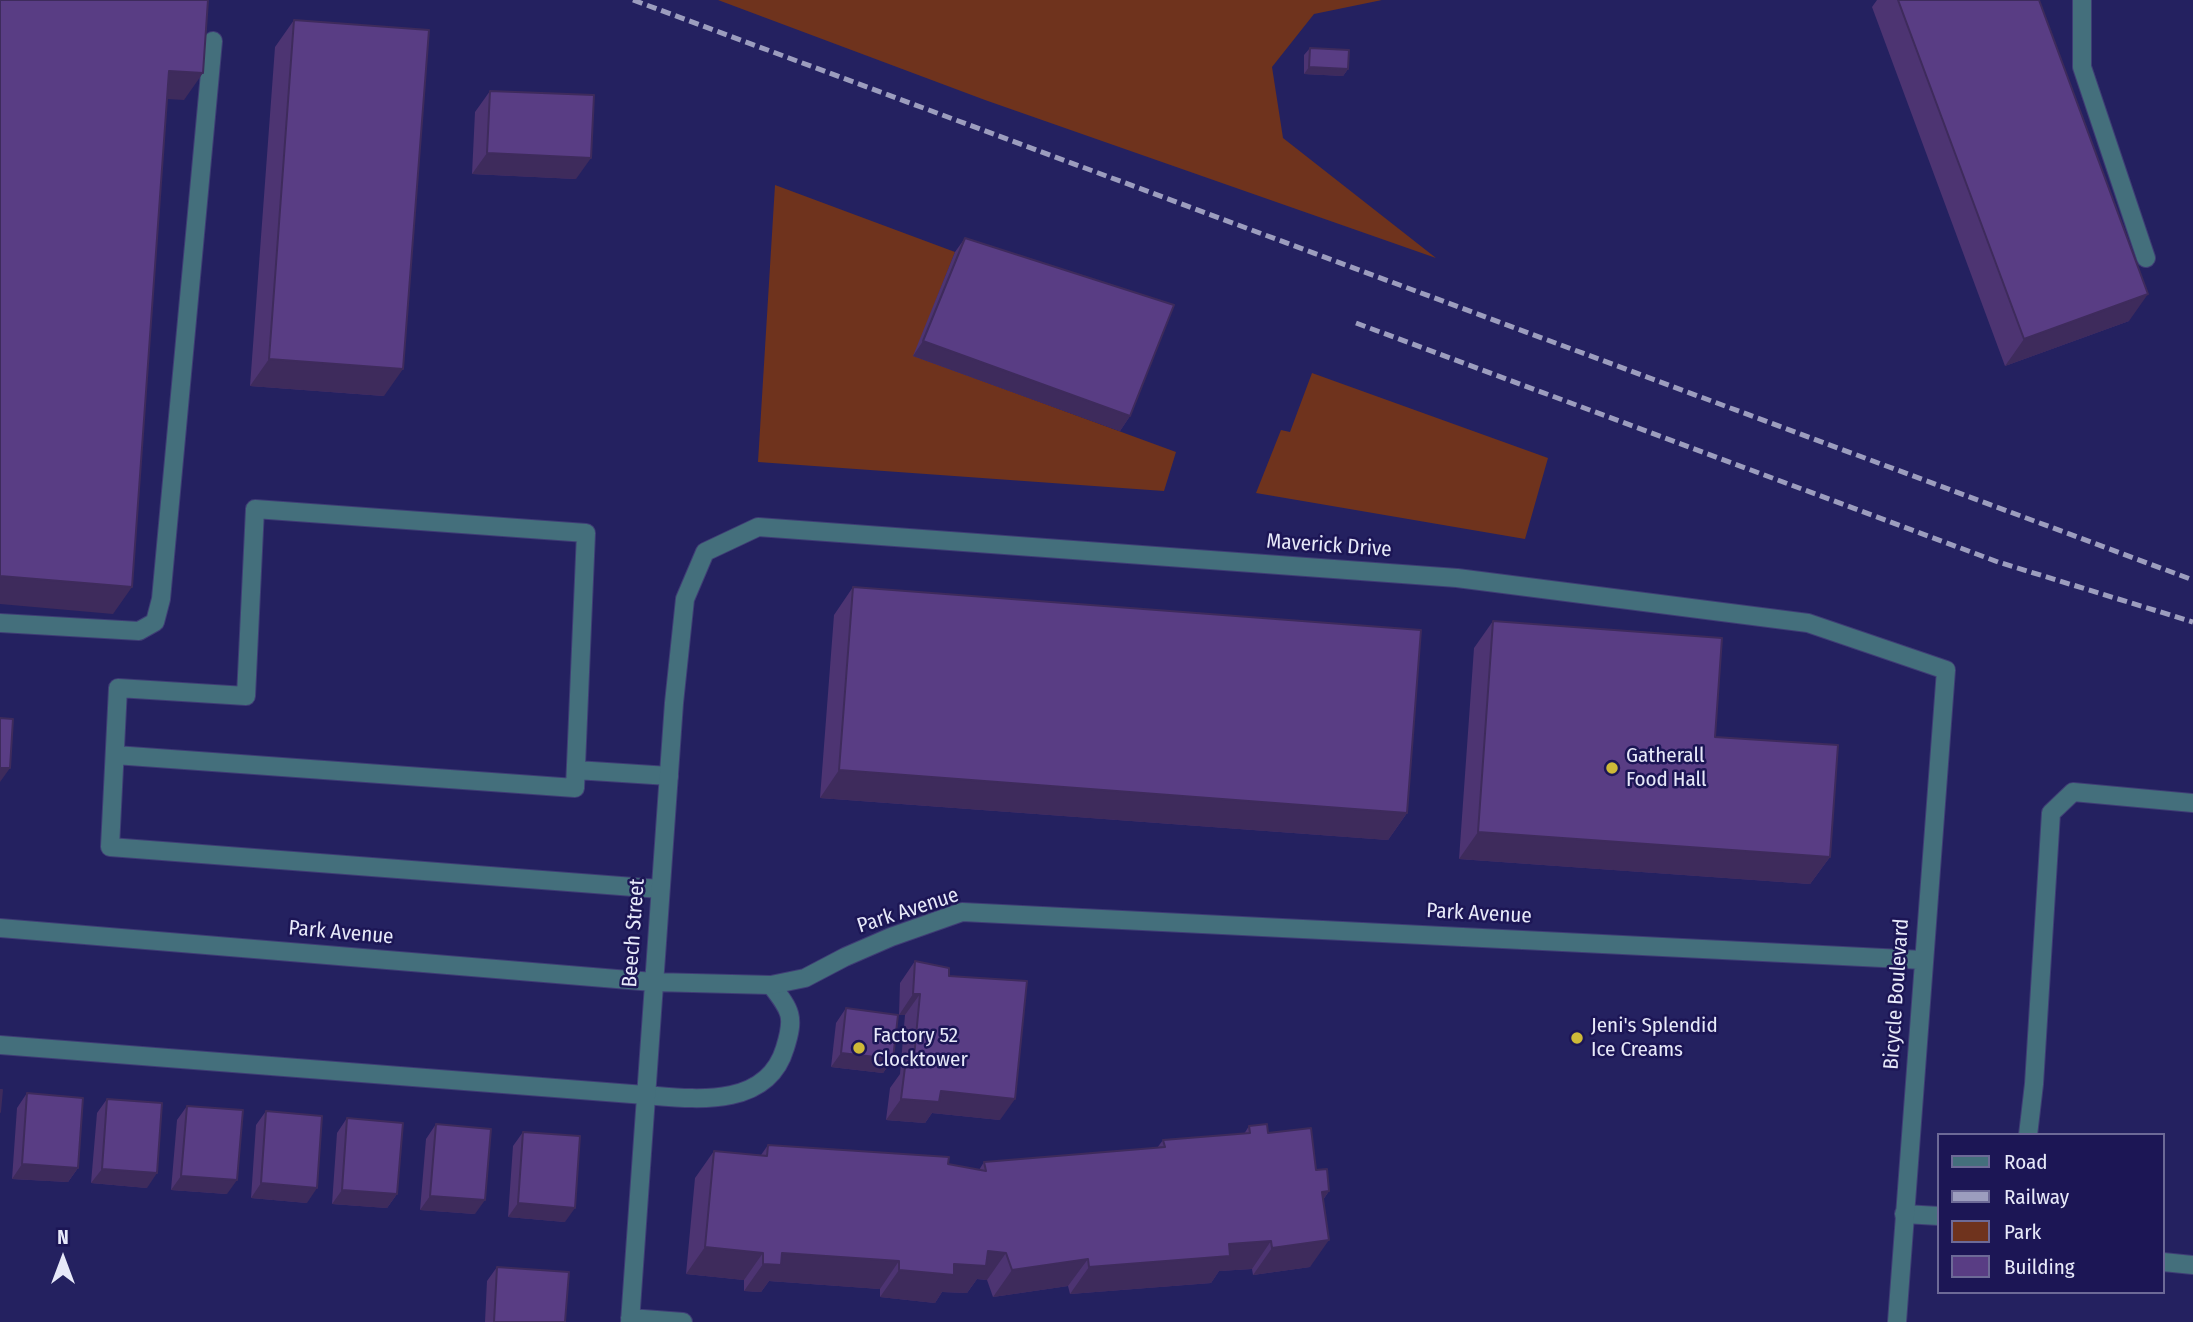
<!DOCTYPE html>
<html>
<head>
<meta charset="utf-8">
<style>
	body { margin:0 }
	#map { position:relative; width:2193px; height:1322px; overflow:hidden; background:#242160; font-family:"Fira Sans Condensed",sans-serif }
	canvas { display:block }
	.legend { position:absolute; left:1937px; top:1133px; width:228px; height:161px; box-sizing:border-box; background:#1c1655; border:2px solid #6d6a97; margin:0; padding:9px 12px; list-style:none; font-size:21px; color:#e7e9f9 }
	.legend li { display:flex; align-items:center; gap:14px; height:35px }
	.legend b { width:35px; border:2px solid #6d6a97 }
	.north { position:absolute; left:28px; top:1224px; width:70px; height:70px; -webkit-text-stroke:5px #1c1655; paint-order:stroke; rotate:0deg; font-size:19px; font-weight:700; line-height:28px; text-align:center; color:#e7e9f9 }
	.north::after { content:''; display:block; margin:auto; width:24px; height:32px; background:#e7e9f9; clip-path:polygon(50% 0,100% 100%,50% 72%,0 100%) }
</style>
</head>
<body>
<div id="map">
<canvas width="2193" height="1322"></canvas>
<ul class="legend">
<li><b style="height:9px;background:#446f7c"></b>Road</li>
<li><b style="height:9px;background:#9c9dbe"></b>Railway</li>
<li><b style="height:19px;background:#6f331d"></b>Park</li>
<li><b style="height:19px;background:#593d84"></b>Building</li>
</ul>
<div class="north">N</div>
</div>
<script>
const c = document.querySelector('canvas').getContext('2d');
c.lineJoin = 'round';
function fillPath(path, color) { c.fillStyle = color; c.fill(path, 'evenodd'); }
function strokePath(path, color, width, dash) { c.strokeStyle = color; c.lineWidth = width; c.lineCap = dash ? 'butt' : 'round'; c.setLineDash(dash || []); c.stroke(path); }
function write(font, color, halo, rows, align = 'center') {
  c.font = font + ' "Fira Sans Condensed",sans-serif'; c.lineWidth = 5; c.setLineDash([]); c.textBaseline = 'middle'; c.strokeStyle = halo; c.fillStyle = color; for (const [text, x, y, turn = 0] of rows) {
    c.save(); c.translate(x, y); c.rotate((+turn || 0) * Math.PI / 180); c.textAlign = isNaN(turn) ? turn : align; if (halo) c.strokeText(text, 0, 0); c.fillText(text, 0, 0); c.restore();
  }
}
const green = new Path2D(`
	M718,0H1382L1314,14L1272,67L1283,138L1436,258L985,100Z
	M775,185L955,252L914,356L1176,452L1164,491L758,462Z
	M1312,373L1548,458L1525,539L1256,493L1281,430L1290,432Z`);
const lane = new Path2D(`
	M2082,0V67L2146,258
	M0,623L139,631L155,622L161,599L213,41
	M115,755L575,788L586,533L255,509L246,696L118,688L110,847L660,889
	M576,770L669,776
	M645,1095C694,1099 767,1109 785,1048C795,1016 791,1011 771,985
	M2028,1135L2034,1084L2051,813L2073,792L2193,803
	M1904,1214L1939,1216
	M2163,1262L2193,1265`);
const street = new Path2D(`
	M0,928L653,982L771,985L805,978L845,957L891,937L962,912L1923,960
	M0,1045L645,1095
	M630,1318L683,1322
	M630,1322L674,703L685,599L705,552L758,527L1457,578L1808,623L1946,670L1897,1322`);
const rail = new Path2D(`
	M633,0L2193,580
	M1356,323L1998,562L2193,622`);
const wall = new Path2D(`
	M1877,0H2039L2129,321L2005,366L1872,7Z
	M294,20L384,396L250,386L275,47Z
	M1310,48L1348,69L1343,76L1304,74V55Z
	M490,91L576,179L472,174L475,112Z
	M965,238L1130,416L1120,431L913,356L955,252Z
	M853,587L1407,813L1388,840L820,798L834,615Z
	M1493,621L1715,737L1830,857L1810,884L1459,859L1474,648Z
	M915,961L949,976L1000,1120L932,1113L925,1123L886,1120L890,1088L900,1074L905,1015H899L900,983Z
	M846,1008L893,1059L883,1073L831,1067L836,1023Z
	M27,1093L78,1168L68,1182L12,1179L17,1108Z
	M107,1099L147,1188L91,1183L97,1113Z
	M187,1106L227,1194L171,1190L177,1120Z
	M266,1111L307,1203L251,1198L256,1125Z
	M347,1118L397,1194L387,1208L332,1204L337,1133Z
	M436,1124L475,1214L420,1210L426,1139Z
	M1249,1126L1268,1133L1316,1170L1329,1191L1323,1200L1310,1267L1253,1275L1252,1269L1219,1271L1211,1283L1070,1294L1068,1286L993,1297L987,1280L977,1279L967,1293L942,1292L935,1303L880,1297V1289L769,1281L761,1292L744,1291V1280L686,1274L695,1178L714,1151L761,1155L768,1145L948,1164L979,1170L984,1162L1157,1148L1163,1140L1244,1134Z
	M523,1132L565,1222L508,1217L513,1146Z
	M497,1267L565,1322H485L487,1281Z`);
const shadedWall = new Path2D(`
	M1309,67L1348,69L1343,76L1304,74Z
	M169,71L203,73L184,100L150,98Z
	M487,153L591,158L576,179L472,174Z
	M2148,294L2129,321L2005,366L2024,339Z
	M923,341L1130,416L1120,431L913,356Z
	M269,359L403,369L384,396L250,386Z
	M0,576L132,587L113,614L0,604Z
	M0,768H10L0,782Z
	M839,770L1407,813L1388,840L820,798Z
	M1478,832L1830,857L1810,884L1459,859Z
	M913,994H920L905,1015H899Z
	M841,1053L893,1059L883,1073L831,1067Z
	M941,1091L1015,1099L1000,1120L932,1113L925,1123L886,1120L901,1099Z
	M22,1164L78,1168L68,1182L12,1179Z
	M102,1169L157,1173L147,1188L91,1183Z
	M181,1176L237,1180L227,1194L171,1190Z
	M261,1183L317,1188L307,1203L251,1198Z
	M342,1190L397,1194L387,1208L332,1204Z
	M1329,1191L1310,1218L1322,1192Z
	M430,1196L485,1200L475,1214L420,1210Z
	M518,1203L575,1208L565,1222L508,1217Z
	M1329,1240L1310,1267L1253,1275L1272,1248Z
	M1271,1241L1252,1269L1219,1271L1211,1283L1070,1294L1089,1267L1229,1244Z
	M705,1247L763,1253L744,1280L686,1274Z
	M988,1251L1006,1253L987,1280L977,1279L967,1293L942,1292L935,1303L880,1297L899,1270L954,1264Z
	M782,1253L899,1261L880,1289L769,1281L761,1292L744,1291L763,1264Z
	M1088,1259L1068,1286L993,1297L1012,1270Z`);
const building = new Path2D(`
	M0,0H208L203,73L169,71L132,587L0,576Z
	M1898,0H2039L2148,294L2024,339Z
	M294,20L429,30L403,369L269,359Z
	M1310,48L1349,50L1348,69L1309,67Z
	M490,91L594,95L591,158L487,153Z
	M965,238L1174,305L1130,416L923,341Z
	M853,587L1421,630L1407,813L839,770Z
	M1493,621L1722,638L1715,737L1838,745L1830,857L1478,832Z
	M0,718L13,719L10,768H0Z
	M915,961L949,968V976L1027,981L1015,1099L941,1091L939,1102L901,1099L905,1067L913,1068L920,994H913Z
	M846,1008L898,1015L893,1059L841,1053Z
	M0,1090H2L0,1112Z
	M27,1093L83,1098L78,1168L22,1164Z
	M107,1099L162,1103L157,1173L102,1169Z
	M187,1106L243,1110L237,1180L181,1176Z
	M266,1111L322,1116L317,1188L261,1183Z
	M347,1118L403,1123L397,1194L342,1190Z
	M436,1124L491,1129L485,1200L430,1196Z
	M1267,1124L1268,1133L1311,1128L1316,1170L1327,1169L1329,1191L1322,1192L1329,1240L1272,1248L1271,1241L1229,1244L1230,1256L1089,1267L1088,1259L1012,1270L1006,1253L988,1251L986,1266L954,1264V1275L899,1270V1261L782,1253L781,1265L763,1264V1253L705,1247L714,1151L767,1156L768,1145L949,1157L948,1164L986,1171L984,1162L1165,1147L1163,1140L1250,1133L1249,1126Z
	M523,1132L580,1136L575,1208L518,1203Z
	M497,1267L569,1272L565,1322H494Z`);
const markers = [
	[1612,768,7,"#ceb938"],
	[1577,1038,7,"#ceb938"],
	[859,1048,7,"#ceb938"]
];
const streetNames = [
	["Maverick Drive",1329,546,4],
	["Park Avenue",908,911,-18],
	["Park Avenue",1479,914,3],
	["Park Avenue",341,933,5],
	["Beech Street",634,933,-86],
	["Bicycle Boulevard",1897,994,-86]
];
const poiNames = [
	["Gatherall",1626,756],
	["Food Hall",1626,780],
	["Jeni's Splendid",1591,1026],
	["Ice Creams",1591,1050],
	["Factory 52",873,1036],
	["Clocktower",873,1060]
];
fillPath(green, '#6f331d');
strokePath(lane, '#3f3d75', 20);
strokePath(street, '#3f3d75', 20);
strokePath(lane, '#446f7c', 18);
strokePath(street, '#446f7c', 18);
strokePath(rail, '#9c9dbe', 5, [10, 5]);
fillPath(wall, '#4d3472');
fillPath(shadedWall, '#3e2b5c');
fillPath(building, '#593d84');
strokePath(building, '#3e2b5c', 2);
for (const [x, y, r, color] of markers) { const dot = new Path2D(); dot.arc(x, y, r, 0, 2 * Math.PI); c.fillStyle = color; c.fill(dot); strokePath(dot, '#1c1655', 2.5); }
write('21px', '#e7e9f9', '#1c1655', streetNames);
write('21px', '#e7e9f9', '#1c1655', poiNames, 'left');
</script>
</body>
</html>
